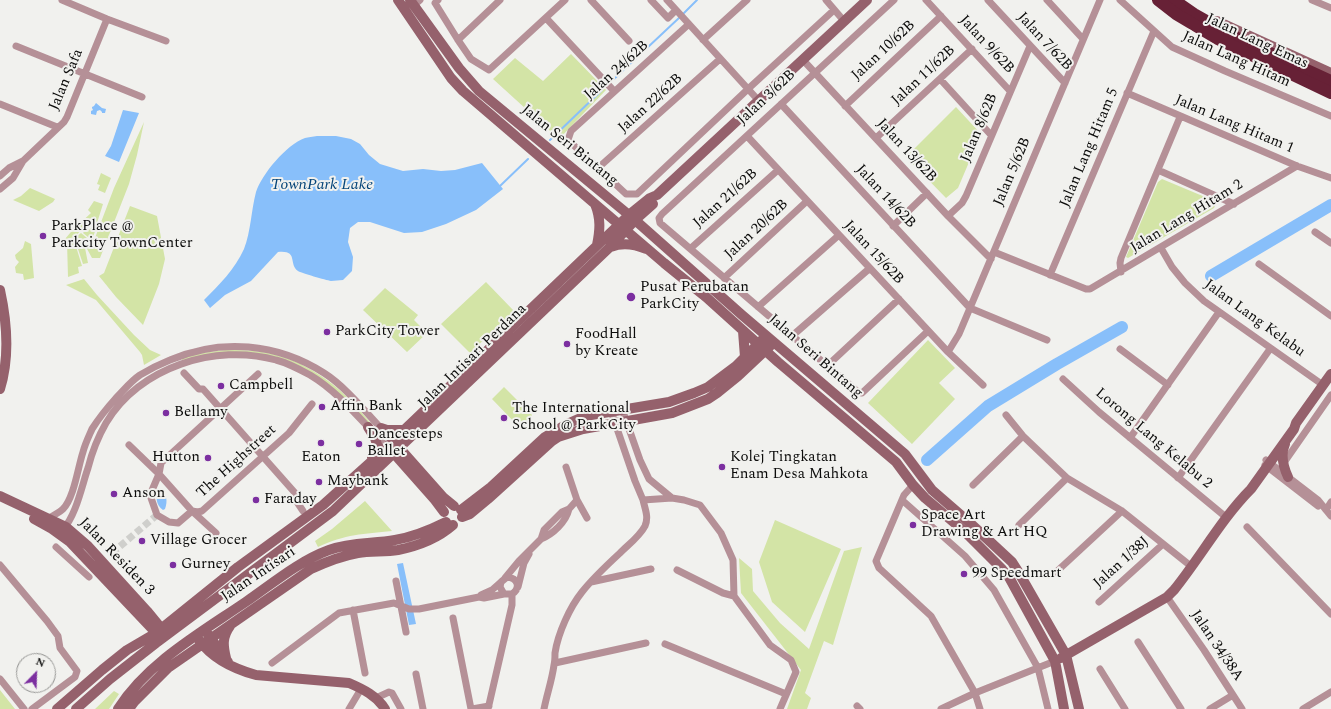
<!DOCTYPE html>
<html>
<head>
<meta charset="utf-8">
<style>
	body { margin:0 }
	#map { position:relative; width:1331px; height:709px; overflow:hidden; background:#f1f1ee; font-family:Spectral,serif }
	canvas { display:block }
	.north { position:absolute; left:16px; top:653px; width:40px; height:40px; box-sizing:border-box; background:#f1f1ee; border:1px solid #959593; border-radius:50%; rotate:23deg; font-size:11px; font-weight:700; line-height:16px; text-align:center; color:#0c0c0b }
	.north::after { content:''; display:block; margin:auto; width:14px; height:18px; background:#7c2fa0; clip-path:polygon(50% 0,100% 100%,50% 72%,0 100%) }
</style>
</head>
<body>
<div id="map">
<canvas width="1331" height="709"></canvas>
<div class="north">N</div>
</div>
<script>
const c = document.querySelector('canvas').getContext('2d');
c.lineJoin = 'round';
function fillPath(path, color) { c.fillStyle = color; c.fill(path, 'evenodd'); }
function strokePath(path, color, width, dash) { c.strokeStyle = color; c.lineWidth = width; c.lineCap = dash ? 'butt' : 'round'; c.setLineDash(dash || []); c.stroke(path); }
function write(font, color, halo, rows, align = 'center') {
  c.font = font + ' Spectral,serif'; c.lineWidth = 4; c.setLineDash([]); c.textBaseline = 'middle'; c.strokeStyle = halo; c.fillStyle = color; for (const [text, x, y, turn = 0] of rows) {
    c.save(); c.translate(x, y); c.rotate((+turn || 0) * Math.PI / 180); c.textAlign = isNaN(turn) ? turn : align; if (halo) c.strokeText(text, 0, 0); c.fillText(text, 0, 0); c.restore();
  }
}
const green = new Path2D(`
	M571,54L606,90L559,139L493,79L515,58L543,81Z
	M956,107L981,134L958,188L946,198L906,157Z
	M144,122L137,155L129,184L100,258H92L86,247L85,242L95,238L114,188Z
	M101,173L111,178L105,193L98,190L100,185L97,184Z
	M1162,179L1217,202L1214,208L1128,258L1126,257L1158,182ZM1191,210L1195,216L1183,223L1179,217Z
	M30,188L55,199L53,202L39,211L13,200L21,196Z
	M94,201L103,204L97,223L95,222L90,227L88,226L84,230L78,225L91,213L88,210Z
	M130,206L157,216L165,259L159,284L143,325L116,297L99,276L104,273Z
	M95,224L97,226L93,237H88L83,233L87,228L89,230Z
	M76,226L81,230L75,237L65,239Z
	M81,233L87,238L83,239L82,245L78,246L75,238Z
	M74,240L82,266L78,267L79,273L68,277L67,242Z
	M25,241L31,244L34,278L24,280L23,274L16,273L15,267L19,262L16,259L15,255L23,248Z
	M85,248L88,263L83,264L78,249Z
	M84,279L97,295L134,335L150,350L161,355L144,365L142,355L140,352L96,300L66,285Z
	M486,282L514,311L470,353L441,324Z
	M385,288L418,315L414,320L427,333L407,352L363,310Z
	M928,340L955,368L939,383L955,399L912,444L868,403Z
	M225,350C237,350 250,350 262,352C292,356 323,374 345,395C359,408 371,424 384,438L383,439L338,393L263,354L182,360V357L209,352Z
	M504,387L532,415L529,419L518,426L492,399Z
	M365,501L392,531C364,534 345,534 318,547L315,541L332,529Z
	M775,520L841,549L805,632L772,602L759,562Z
	M862,547L833,645L824,641L805,693L811,698L807,709H787L801,670L741,593L739,558L752,569L753,591L780,623L809,649L844,551Z
	M0,690L15,709H0Z
	M114,691L119,694L109,709H95Z`);
const water = new Path2D(`
	M96,103L102,108L106,109L105,113H102V112L100,110L97,111L96,115L91,114V111L93,110L92,108V107L94,106Z
	M123,110L139,113L119,162L105,156L111,146Z
	M317,136H336L351,139L360,144L369,155L380,164L403,171L423,169L441,171L455,170L482,163L503,189L476,210L446,224L422,232L404,233L370,222H358L350,228L348,242L353,257L352,271L343,280C339,280 335,281 331,281C326,280 301,273 298,271C288,264 299,250 278,252L251,281L225,295L210,308L204,300C219,285 235,269 244,249C251,231 251,211 256,192C262,174 286,145 305,138C308,137 313,137 317,136Z
	M159,490C167,493 168,501 165,509L163,510C156,505 155,497 159,490Z
	M403,563L416,624L409,625L397,564Z`);
const stream = new Path2D(`
	M683,14L697,0
	M614,79L680,17
	M550,140L602,90
	M500,186L528,159`);
const river = new Path2D(`
	M1211,276L1331,205
	M927,460L988,406L1057,364L1122,327`);
const streetTunnel = new Path2D(`
	M112,553L157,515`);
const street = new Path2D(`
	M62,0L107,19L166,41
	M438,0L435,3L458,40L471,59L489,70L565,0
	M591,0L629,41
	M651,0L668,18L676,10
	M667,0L759,101
	M826,0L844,21
	M894,0L662,214L659,218L660,223L858,392L862,393L928,331
	M926,0L1010,91
	M988,0L1065,83
	M1047,0L1083,39
	M1120,0L1172,47L1225,71L1331,116
	M1312,0L1331,8
	M414,5L420,0
	M546,18L614,91
	M689,24L571,131L568,140L626,194H637L748,89L834,10
	M458,40L500,0
	M703,40L747,0
	M16,46L142,97
	M803,60L948,216L991,259
	M940,79L991,135
	M1127,93L1297,166L1331,178
	M0,104L57,127
	M781,104L970,308L1047,340
	M845,106L941,16
	M747,136L948,352L983,385
	M876,138L972,49
	M23,161L64,122L67,117L107,19
	M598,168L720,59
	M1158,170L1234,204
	M0,176L9,168L23,161L13,178L0,189
	M948,216L962,203L966,196L1030,46
	M893,226L927,193
	M1315,232L1331,243
	M691,248L778,170
	M1161,248L1172,267L1185,283L1204,301L1323,385
	M994,252L1086,289H1090L1297,166
	M1259,264L1331,316
	M1121,272L1120,263L1121,258L1180,117
	M1050,275L1154,31
	M724,278L807,201
	M758,307L839,235
	M792,336L870,268
	M1120,349L1168,385
	M948,352L959,334L970,308L1100,0
	M827,366L899,299
	M184,373L199,389H203L296,494L297,502L303,511
	M258,374L161,463L159,474L192,511L198,512L202,511L289,433L312,404
	M1063,379L1099,412L1227,518
	M622,409L640,460L649,479L672,498
	M611,411L635,481L643,500
	M1006,415L1023,436L1067,478L1122,511L1192,567
	M1130,438L1219,312
	M129,445L159,474L150,495L157,515L169,522L178,523L192,511L216,533
	M1266,460L1318,500L1331,516
	M1283,464L1331,395
	M1265,465L1318,506
	M566,467L577,500L587,518
	M1178,478L1270,349
	M913,485L904,495L876,561L879,568L931,616L975,693L980,709
	M973,485L1023,436
	M902,500L965,556L994,590L1038,668L1048,709
	M569,509C566,522 553,534 541,539L544,530L562,512L569,509L577,500
	M1326,510L1331,502
	M48,519C53,515 59,513 63,509C74,498 78,467 83,452C85,444 89,436 92,429C99,418 107,408 116,398C124,390 131,381 140,375C150,369 160,364 170,360C221,338 277,343 324,373C348,388 372,420 393,441
	M1019,525L1067,478
	M1247,527L1331,614
	M63,529C76,516 82,485 88,468C92,452 98,437 106,423C139,367 216,343 276,360C288,363 299,369 310,375C340,393 362,422 387,447
	M56,547L89,577
	M0,565L47,621L58,636L60,648L77,671L75,677L32,709
	M677,570L723,593L734,596
	M1054,574L1122,511
	M505,578L519,561L541,539
	M396,581L406,632
	M591,582L651,569
	M518,587L524,563L529,554
	M481,595L492,590L501,582
	M1167,597L1204,650L1242,709
	M1099,602L1163,544
	M353,610L365,673
	M453,618L471,709
	M1138,642L1181,709
	M665,644L786,694
	M272,663L339,613L394,603L409,609H419L479,597L484,598L504,594H512C521,588 518,578 507,577L501,582L500,587L504,594
	M555,663L646,643
	M1100,669L1125,709
	M416,674L423,709
	M0,679L24,709
	M376,698L389,692L392,693L401,709
	M857,706L860,709
	M349,709L361,689
	M472,709L489,706
	M488,709L512,605V594
	M544,709C547,694 552,680 554,665C555,661 555,657 555,653C558,633 570,607 582,592C593,578 607,565 620,553C628,545 640,536 645,526C649,517 645,509 643,500L672,498L684,500L700,505L721,533L733,560L734,596L770,645L791,660L796,672L780,709
	M941,709L975,693L1055,661
	M1210,709L1233,695
	M1303,709L1331,692`);
const secondary = new Path2D(`
	M398,0L451,78L463,91L664,263L706,297L778,362L896,462L913,485L925,498L964,531L1002,569L1010,579L1055,661L1064,709
	M410,0L459,68L479,91L635,220L742,315L905,454L932,490L970,523L1012,562L1019,573L1066,655L1079,709
	M1217,21L1331,73
	M595,204C601,219 600,230 597,245
	M611,247C623,242 634,244 646,249
	M0,290C7,322 10,357 0,389
	M743,331L745,357
	M368,427L375,438L378,448L372,457
	M381,428L387,430H404
	M396,444L443,497L454,506
	M1285,444C1280,455 1283,466 1288,477
	M389,448L435,500L444,512
	M0,496L66,527L88,546L147,611L165,633
	M461,510L491,487L545,437L567,424L585,416L669,402L694,393L708,387L736,366L762,340
	M462,517L470,514L488,499L552,441L558,437L583,429L672,413L708,399L717,393L738,376L770,346
	M34,519L52,529L70,542L159,636
	M207,633L228,662
	M199,640C212,658 234,669 256,675L349,683C363,689 377,696 385,709
	M226,658C223,646 222,637 230,626
	M1061,658L1167,597L1174,590C1200,558 1222,518 1251,489L1294,429L1296,423L1331,374
	M57,709L102,670L127,650L156,633L238,567L323,505L382,452L404,430L629,215L650,198L657,195L867,0
	M76,709L110,679L156,643L333,511L609,248L635,220L653,204
	M118,709C148,662 202,632 247,601C273,583 299,561 329,550C351,542 373,544 395,540C413,537 430,530 446,522
	M129,709L134,702L168,668L311,569C326,562 341,556 358,553C371,551 385,552 398,550C418,546 437,539 453,525`);
const highway = new Path2D(`
	M1174,0L1194,14L1233,36L1331,81`);
const highwayBridge = new Path2D(`
	M1158,0L1176,14L1218,39L1331,93`);
const markers = [
	[43,236,4,"#7c2fa0"],
	[631,297,5,"#7c2fa0"],
	[327,332,4,"#7c2fa0"],
	[567,344,4,"#7c2fa0"],
	[221,386,4,"#7c2fa0"],
	[322,407,4,"#7c2fa0"],
	[166,413,4,"#7c2fa0"],
	[504,418,4,"#7c2fa0"],
	[321,443,4,"#7c2fa0"],
	[359,444,4,"#7c2fa0"],
	[208,458,4,"#7c2fa0"],
	[722,467,4,"#7c2fa0"],
	[319,482,4,"#7c2fa0"],
	[114,494,4,"#7c2fa0"],
	[256,500,4,"#7c2fa0"],
	[913,525,4,"#7c2fa0"],
	[142,541,4,"#7c2fa0"],
	[173,565,4,"#7c2fa0"],
	[964,574,4,"#7c2fa0"]
];
const streetNames = [
	["Jalan 7/62B",1044,42,47],
	["Jalan Lang Emas",1257,42,25],
	["Jalan 9/62B",986,45,47],
	["Jalan 10/62B",884,51,-43],
	["Jalan Lang Hitam",1236,60,24],
	["Jalan 24/62B",617,71,-42],
	["Jalan 11/62B",924,76,-43],
	["Jalan Safa",67,80,-67],
	["Jalan 3/62B",767,98,-43],
	["Jalan 22/62B",651,104,-42],
	["Jalan Lang Hitam 1",1234,125,23],
	["Jalan 8/62B",980,128,-67],
	["Jalan Seri Bintang",569,146,39],
	["Jalan Lang Hitam 5",1090,148,-67],
	["Jalan 13/62B",906,151,47],
	["Jalan 5/62B",1013,172,-67],
	["Jalan 14/62B",885,197,47],
	["Jalan 21/62B",726,199,-42],
	["Jalan Lang Hitam 2",1187,217,-31],
	["Jalan 20/62B",757,230,-43],
	["Jalan 15/62B",873,253,47],
	["Jalan Lang Kelabu",1254,319,36],
	["Jalan Intisari Perdana",473,357,-44],
	["Jalan Seri Bintang",815,357,41],
	["Lorong Lang Kelabu 2",1153,439,40],
	["The Highstreet",237,462,-42],
	["Jalan Residen 3",116,557,46],
	["Jalan 1/38J",1122,563,-42],
	["Jalan Intisari",259,575,-34],
	["Jalan 34/38A",1216,646,56]
];
const poiNames = [
	["ParkPlace @",51,227],
	["Parkcity TownCenter",51,244],
	["Pusat Perubatan",640,288],
	["ParkCity",640,305],
	["ParkCity Tower",335,332],
	["FoodHall",575,335],
	["by Kreate",575,352],
	["Campbell",229,386],
	["Affin Bank",330,407],
	["The International",512,409],
	["School @ ParkCity",512,426],
	["Bellamy",174,413],
	["Dancesteps",367,435],
	["Ballet",367,452],
	["Hutton",200,458,"right"],
	["Eaton",321,458,"center"],
	["Kolej Tingkatan",730,458],
	["Enam Desa Mahkota",730,475],
	["Maybank",327,482],
	["Anson",122,494],
	["Faraday",264,500],
	["Space Art",921,516],
	["Drawing & Art HQ",921,533],
	["Village Grocer",150,541],
	["Gurney",181,565],
	["99 Speedmart",972,574]
];
const waterNames = [
	["TownPark Lake",322,186]
];
fillPath(green, '#d3e4a6');
fillPath(water, '#88bffa');
strokePath(stream, '#88bffa', 2);
strokePath(river, '#88bffa', 12);
strokePath(streetTunnel, '#cfcfcc', 7, [7, 3.5]);
strokePath(street, '#b59097', 7);
strokePath(secondary, '#95616c', 10);
strokePath(highway, '#672136', 12);
strokePath(highwayBridge, '#672136', 12);
for (const [x, y, r, color] of markers) { const dot = new Path2D(); dot.arc(x, y, r, 0, 2 * Math.PI); c.fillStyle = color; c.fill(dot); strokePath(dot, '#f1f1ee', 1.5); }
write('15px', '#0c0c0b', '#f1f1ee', streetNames);
write('15px', '#0c0c0b', '#f1f1ee', poiNames, 'left');
write('italic 16px', '#064579', '#f1f1ee', waterNames);
</script>
</body>
</html>
